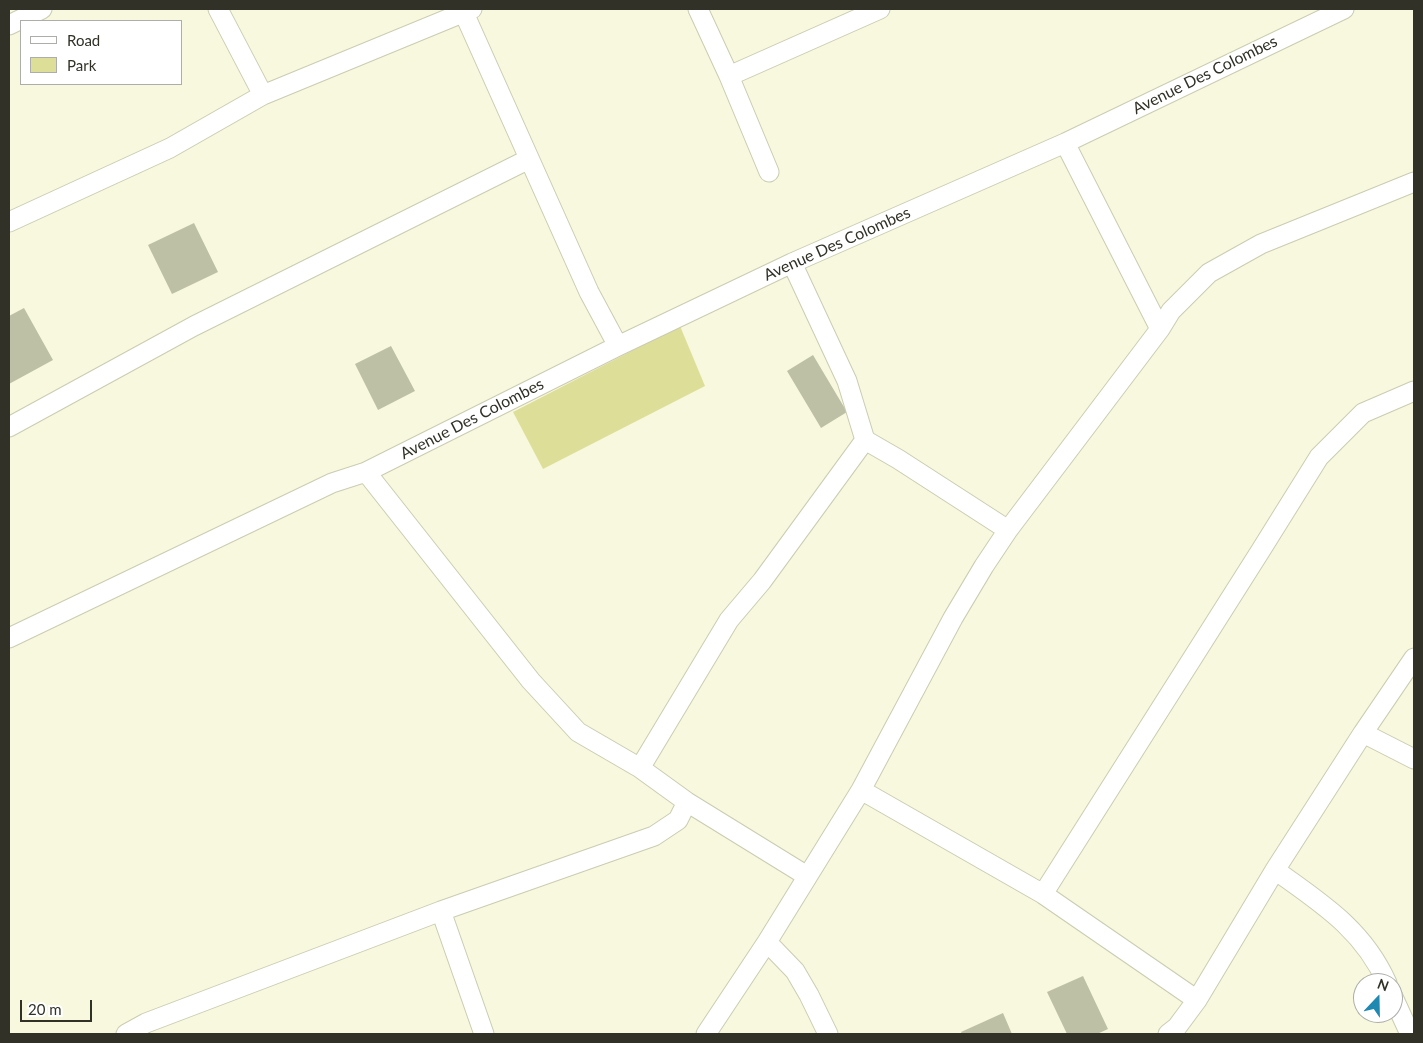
<!DOCTYPE html>
<html>
<head>
<meta charset="utf-8">
<style>
	body { margin:0 }
	#map { position:relative; width:1423px; height:1043px; overflow:hidden; background:#f7f8de; font-family:Lato,sans-serif }
	canvas { display:block }
	.frame { position:absolute; inset:0; border:10px solid #313127; pointer-events:none }
	.legend { position:absolute; left:20px; top:20px; width:162px; height:65px; box-sizing:border-box; background:#fff; border:1px solid #adada9; margin:0; padding:6px 9px; list-style:none; font-size:15px; color:#313127 }
	.legend li { display:flex; align-items:center; gap:10px; height:25px }
	.legend b { width:25px; border:1px solid #adada9 }
	.north { position:absolute; left:1353px; top:973px; width:50px; height:50px; box-sizing:border-box; background:#fff; border:1px solid #adada9; border-radius:50%; rotate:21deg; font-size:14px; font-weight:700; line-height:20px; text-align:center; color:#313127 }
	.north::after { content:''; display:block; margin:auto; width:18px; height:22px; background:#2089b1; clip-path:polygon(50% 0,100% 100%,50% 72%,0 100%) }
	.scale { position:absolute; left:20px; top:1000px; width:72px; height:22px; box-sizing:border-box; border:2px solid #313127; border-top:0; padding-left:6px; font-size:15px; line-height:18px; white-space:nowrap; color:#313127; -webkit-text-stroke:4px #fff; paint-order:stroke }
</style>
</head>
<body>
<div id="map">
<canvas width="1423" height="1043"></canvas>
<div class="frame"></div>
<ul class="legend">
<li><b style="height:6px;background:#fff"></b>Road</li>
<li><b style="height:14px;background:#dddf98"></b>Park</li>
</ul>
<div class="north">N</div>
<div class="scale">20 m</div>
</div>
<script>
const c = document.querySelector('canvas').getContext('2d');
c.lineJoin = 'round';
function fillPath(path, color) { c.fillStyle = color; c.fill(path, 'evenodd'); }
function strokePath(path, color, width, dash) { c.strokeStyle = color; c.lineWidth = width; c.lineCap = dash ? 'butt' : 'round'; c.setLineDash(dash || []); c.stroke(path); }
function write(font, color, halo, rows, align = 'center') {
  c.font = font + ' Lato,sans-serif'; c.lineWidth = 4; c.setLineDash([]); c.textBaseline = 'middle'; c.strokeStyle = halo; c.fillStyle = color; for (const [text, x, y, turn = 0] of rows) {
    c.save(); c.translate(x, y); c.rotate((+turn || 0) * Math.PI / 180); c.textAlign = isNaN(turn) ? turn : align; if (halo) c.strokeText(text, 0, 0); c.fillText(text, 0, 0); c.restore();
  }
}
const green = new Path2D(`
	M680,326L705,386L543,469L513,412Z`);
const building = new Path2D(`
	M194,223L218,272L172,294L148,245Z
	M24,308L53,360L9,384V316Z
	M391,346L415,391L378,410L355,364Z
	M813,355L847,412L821,428L787,371Z
	M1083,976L1108,1029L1097,1034H1067L1047,992Z
	M1003,1013L1012,1034H962L961,1032Z`);
const street = new Path2D(`
	M218,9L263,95
	M698,9L729,76L769,172
	M464,13L589,292L618,346
	M9,25L42,9
	M729,76L880,9
	M1065,143L1160,329
	M9,222L170,148L263,95L472,9
	M792,263L847,381L865,440L898,459L1008,530
	M9,427L194,326L529,159
	M366,472L531,681L578,732L640,768L687,802L807,876
	M9,638L332,483L366,472L618,346L792,263L1065,143L1344,9
	M1363,733L1414,759
	M640,768L729,620L762,581L865,440
	M861,790L1043,894L1197,1000
	M1275,870C1321,903 1363,929 1387,983
	M1043,894L1261,550L1319,457L1363,413L1414,391
	M441,911L484,1034
	M767,942L795,971L809,995L828,1034
	M1393,997L1410,1034
	M126,1034L146,1023L441,911L654,836L678,820L687,802
	M706,1034L767,942L861,790L953,618L984,566L1008,530L1160,329L1171,311L1209,273L1261,244L1414,182
	M1168,1034L1177,1027L1197,1000L1275,870L1363,733L1414,658`);
const streetNames = [
	["Avenue Des Colombes",1205,75,-26],
	["Avenue Des Colombes",837,244,-24],
	["Avenue Des Colombes",472,419,-27]
];
fillPath(green, '#dddf98');
fillPath(building, '#bec0a6');
strokePath(street, '#cbccb2', 21);
strokePath(street, '#fff', 19);
write('16px', '#313127', '#fff', streetNames);
</script>
</body>
</html>
